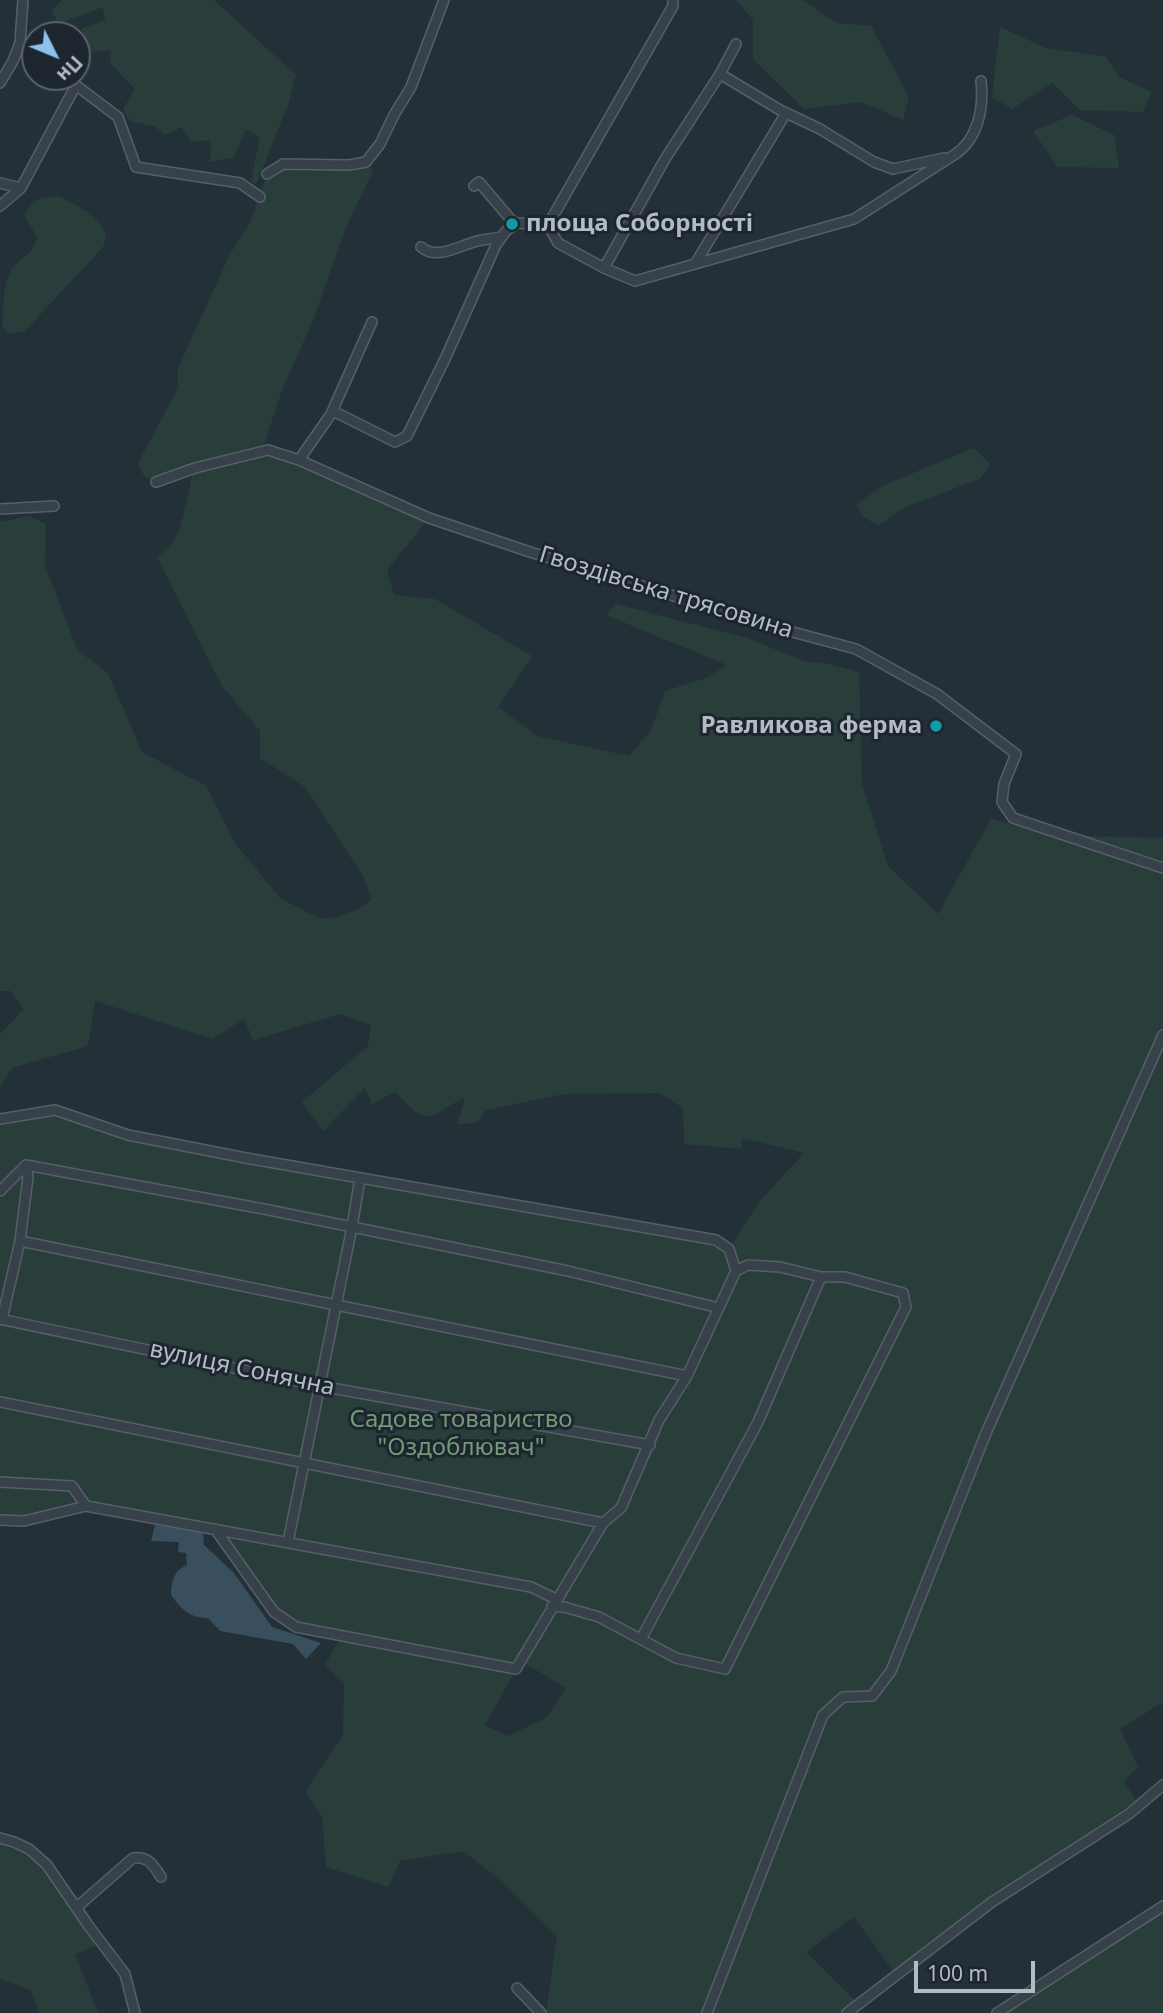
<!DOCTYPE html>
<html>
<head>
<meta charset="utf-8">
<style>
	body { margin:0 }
	#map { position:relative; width:1163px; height:2013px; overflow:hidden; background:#243038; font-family:"Noto Sans",sans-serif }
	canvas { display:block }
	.north { position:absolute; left:21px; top:21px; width:70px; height:70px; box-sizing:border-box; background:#1d262e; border:2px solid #59626a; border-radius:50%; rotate:133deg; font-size:19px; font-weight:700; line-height:28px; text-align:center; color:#b3bcc5 }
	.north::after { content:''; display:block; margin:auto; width:24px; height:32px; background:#8ec2ee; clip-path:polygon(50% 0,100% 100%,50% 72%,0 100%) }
	.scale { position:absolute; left:914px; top:1961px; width:121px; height:32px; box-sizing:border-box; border:4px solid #b3bcc5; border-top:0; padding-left:9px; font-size:21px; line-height:24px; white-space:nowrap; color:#b3bcc5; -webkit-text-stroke:5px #1d262e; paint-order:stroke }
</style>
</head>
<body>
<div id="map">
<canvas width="1163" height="2013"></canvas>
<div class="north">Пн</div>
<div class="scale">100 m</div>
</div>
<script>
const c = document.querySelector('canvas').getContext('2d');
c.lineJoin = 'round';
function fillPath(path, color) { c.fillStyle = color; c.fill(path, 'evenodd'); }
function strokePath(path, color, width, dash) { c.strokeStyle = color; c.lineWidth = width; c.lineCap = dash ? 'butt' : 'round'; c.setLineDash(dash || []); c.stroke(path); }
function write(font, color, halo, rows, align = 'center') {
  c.font = font + ' "Noto Sans",sans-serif'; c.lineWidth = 6; c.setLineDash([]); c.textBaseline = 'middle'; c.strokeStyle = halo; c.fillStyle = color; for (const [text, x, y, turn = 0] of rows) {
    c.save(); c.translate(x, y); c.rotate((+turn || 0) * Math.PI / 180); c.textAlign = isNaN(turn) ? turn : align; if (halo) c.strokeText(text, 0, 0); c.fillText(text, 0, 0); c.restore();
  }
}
const green = new Path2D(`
	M62,0H214L296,75L288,105L256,184L251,181L260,138L246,129L234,157L210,162L211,140L191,142L181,127L165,135L154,126L130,121L123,109L135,89L111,64L110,50L86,52L82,28L105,20L103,7L58,24L52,10Z
	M736,0H803L836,23L871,26L909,97L903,120L861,102L804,109L753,59V20Z
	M1000,27L1046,48L1106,57L1119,77L1152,92L1143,112L1080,110L1052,83L1012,109L992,97Z
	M1072,115L1114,135L1119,168L1058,167L1033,131Z
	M366,162L373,171L346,227L314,318L282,390L262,451L268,450L429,518L387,570L394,595L435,599L532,656L498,707L537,736L629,756L651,730L665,691L709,677L727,665L606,615L616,604L747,638L804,661L829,664L859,672L862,784L888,866L938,914L991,819L1051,835L1163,838V1706L1160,1704L1120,1729L1138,1767L1124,1781L1136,1801L1129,1814L992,1902L897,1976L854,1917L806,1952L859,2004L847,2013H546L557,1936L502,1881L463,1851L400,1861L388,1887L326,1867L322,1816L305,1792L343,1735L344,1683L325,1665L341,1636L296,1627L274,1612L215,1529L86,1506L70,1513L22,1516L0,1515V1117L55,1110L128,1135L716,1240L729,1249L759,1202L804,1153L742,1138V1149L684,1144L683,1108L659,1093L564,1094L486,1110L478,1122L457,1125L465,1097L430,1117L416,1113L395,1092L372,1104L365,1088L323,1131L302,1102L368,1046L371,1025L340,1014L253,1040L244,1019L212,1039L95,1001L88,1046L12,1068L0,1087V1034L24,1009L11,991H0V522L29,516L46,524L45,565L77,650L108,673L142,752L206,786L235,843L280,898L320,919L338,917L360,908L371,900L365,879L305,787L260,758V731L222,686L157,557L172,544L180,529L194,468L156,482L144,476L138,463L178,388V368L230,254L250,223L267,174L283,164ZM521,1661L566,1688L546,1718L507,1736L485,1725Z
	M58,196C72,202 98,216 104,230C107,236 105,242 103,247L24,332L8,333L2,326C4,310 2,286 10,272C19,257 33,256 37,237L24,215C35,198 39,198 58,196Z
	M974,448L990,464L981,478L902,509L878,526L864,517L856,505L882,486Z
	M0,1838L29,1849L102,1944L75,1954L98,2013H39L31,1990L0,1979Z
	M1163,1906V2013H997Z`);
const water = new Path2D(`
	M155,1525L203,1532L204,1545L234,1573L272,1627L321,1643L306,1659L293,1644L220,1631L208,1618C190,1618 181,1609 171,1595C172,1581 173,1571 187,1565L186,1553L178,1552L179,1542L151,1541Z`);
const street = new Path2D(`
	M673,0V6L548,225L558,243L604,268L635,281L695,264L786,113
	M20,43L35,54
	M720,74L780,110L820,129L874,162L893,169L944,158
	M65,77L118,117L136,167L240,183L260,197
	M0,83L13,61L20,43L23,0
	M267,174L283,164L349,165L366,162L380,144L394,115L411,87L444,0
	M0,183L21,188
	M474,186L479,182L512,221L517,223
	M0,206L21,188L76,85
	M421,247C436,260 457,247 474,242C483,239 492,239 501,237
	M695,264L854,219L954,155C978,140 984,108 981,81
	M604,268L665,159L720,74L736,44
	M333,411L395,442L407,436L445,359L496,245L506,231L517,223L548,225
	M299,460L331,414L372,322
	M156,482L195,468L268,450L299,460L429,518L530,552L789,631L856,649L937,694L1016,754L1004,784L1002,802L1013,818L1163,868
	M0,509L54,506
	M0,1119L55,1110L128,1135L246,1158L716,1240L729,1249L736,1271L687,1376L659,1420L621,1508L603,1523L516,1669L296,1627L274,1612L215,1529
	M0,1191L26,1165L269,1210L568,1271L719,1308
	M20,1241L687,1376
	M0,1319L320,1386L650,1445
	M2,1319L20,1241L28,1177L26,1165
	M0,1402L603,1523
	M0,1482L72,1486L86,1506L531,1587L556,1599
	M0,1520L24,1521L86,1506
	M288,1542L352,1227L360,1178
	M552,1606L564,1607L599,1617L676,1658L725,1669L906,1307L903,1293L845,1277H821L780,1267L748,1265L736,1271
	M641,1639L758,1422L821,1277
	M0,1838L14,1842L29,1849L47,1865L88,1925L125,1974L135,2013
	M77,1907L133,1858C149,1856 154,1866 161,1877
	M517,1988L541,2013
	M707,2013L823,1715L843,1697L872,1696L891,1671L986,1433L1163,1035
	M847,2013L992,1902L1129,1814L1163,1785
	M997,2013L1163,1906`);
const markers = [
	[512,224,7,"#0f9aa8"],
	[936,726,7,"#0f9aa8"]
];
const poiNames = [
	["площа Соборності",526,224],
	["Равликова ферма",922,726,"right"]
];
const streetNames = [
	["Гвоздівська трясовина",666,593,17],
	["вулиця Сонячна",242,1369,12]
];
const parkNames = [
	["Садове товариство",461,1420],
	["\"Оздоблювач\"",461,1448]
];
fillPath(green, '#293e3b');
fillPath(water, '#394f5e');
strokePath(street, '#565f67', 12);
strokePath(street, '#374149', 9);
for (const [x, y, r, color] of markers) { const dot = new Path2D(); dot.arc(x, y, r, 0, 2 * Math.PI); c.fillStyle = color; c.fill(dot); strokePath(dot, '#1d262e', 2.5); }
write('bold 24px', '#b3bcc5', '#1d262e', poiNames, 'left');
write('24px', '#b3bcc5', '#1d262e', streetNames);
write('24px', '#739976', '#1d262e', parkNames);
</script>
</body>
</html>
